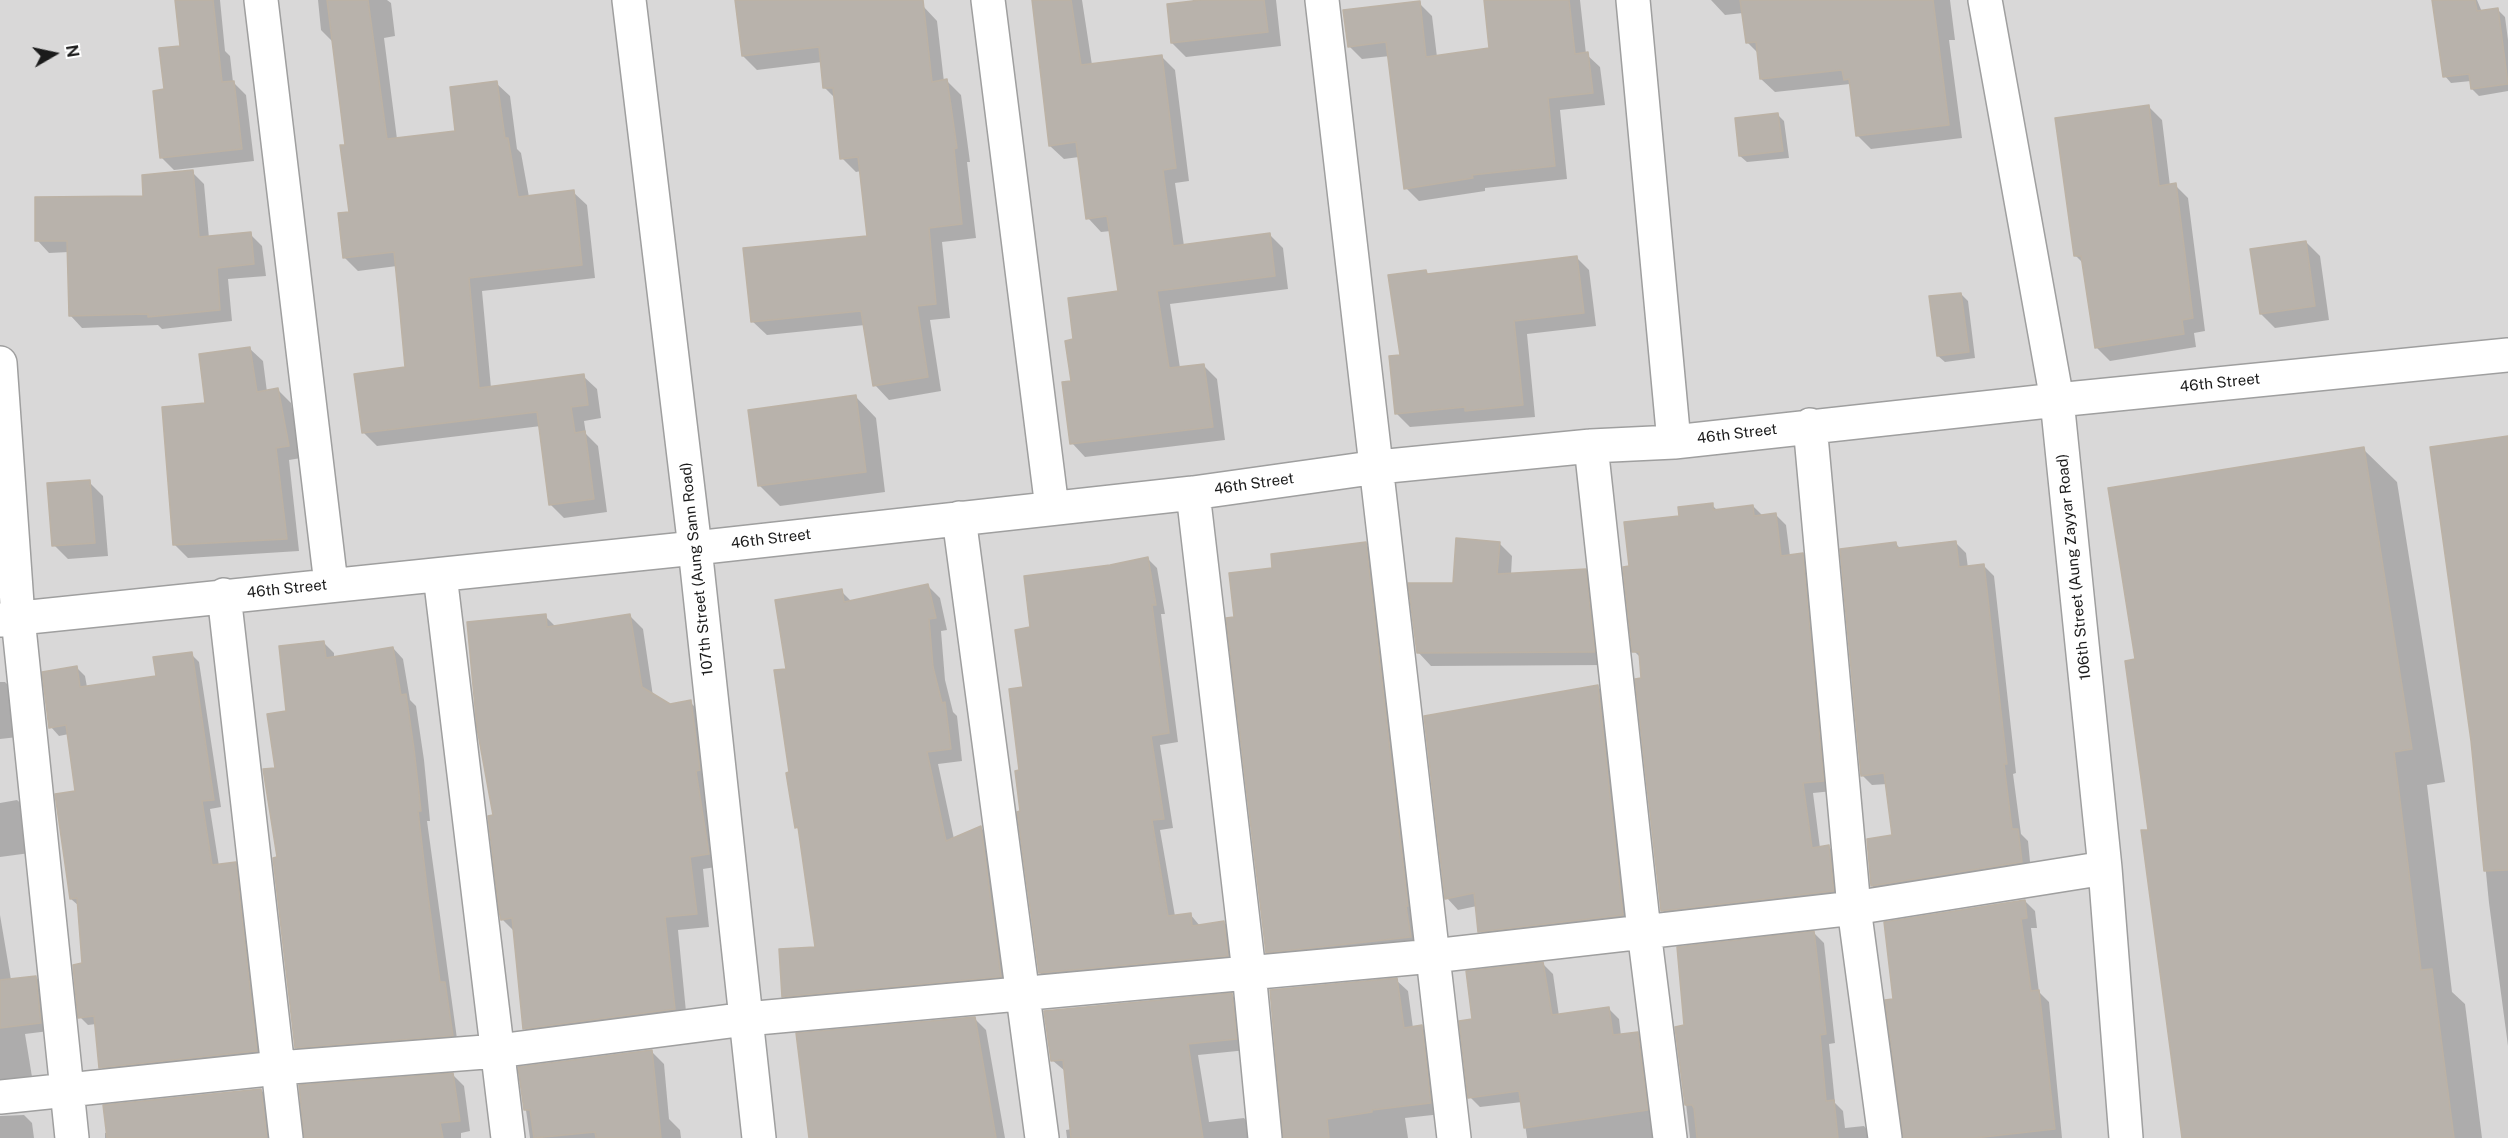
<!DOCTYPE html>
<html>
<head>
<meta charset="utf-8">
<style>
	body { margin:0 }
	#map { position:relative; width:2508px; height:1138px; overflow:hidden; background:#ece9e1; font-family:"Public Sans",sans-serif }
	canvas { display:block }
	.north { position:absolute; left:24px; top:24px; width:60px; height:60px; -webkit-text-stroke:4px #fff; paint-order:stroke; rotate:81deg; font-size:16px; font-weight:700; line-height:24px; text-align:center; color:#1b1b1b }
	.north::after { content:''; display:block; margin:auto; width:21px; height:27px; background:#1b1b1b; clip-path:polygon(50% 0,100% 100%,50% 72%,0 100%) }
</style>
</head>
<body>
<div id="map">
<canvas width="2508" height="1138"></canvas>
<div class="north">N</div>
</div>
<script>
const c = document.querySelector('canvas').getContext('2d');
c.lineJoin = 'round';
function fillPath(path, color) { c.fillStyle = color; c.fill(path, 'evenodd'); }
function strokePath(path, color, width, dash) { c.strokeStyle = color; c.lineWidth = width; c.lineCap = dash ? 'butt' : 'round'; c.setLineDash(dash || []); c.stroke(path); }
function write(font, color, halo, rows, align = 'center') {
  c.font = font + ' "Public Sans",sans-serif'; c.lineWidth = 4.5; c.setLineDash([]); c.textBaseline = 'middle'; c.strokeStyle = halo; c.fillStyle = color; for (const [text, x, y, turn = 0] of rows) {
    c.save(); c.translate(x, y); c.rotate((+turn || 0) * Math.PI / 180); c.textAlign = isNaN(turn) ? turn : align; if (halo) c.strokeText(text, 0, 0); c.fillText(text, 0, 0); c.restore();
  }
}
const residential = new Path2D(`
	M0,0H2508V1138H0Z`);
const shadow = new Path2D(`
	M176,0H220L225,51L230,56L233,82L246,95L254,161L174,170L162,158L165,91L181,47Z
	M318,0H387L391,3L395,36L384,38L397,139L457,132L496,83L510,96L517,149L521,153L529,197L573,192L587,205L595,278L482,291L491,388L583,376L597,389L601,418L584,421L586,434L598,446L607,512L564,518L550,504L541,426L377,446L364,433L406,368L397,266L358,271L344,257L350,213L346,146L334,43L321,30Z
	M737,0H907L923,6L937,21L944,82L947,81L961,95L970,162H967L976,238L942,242L950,318L930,320L941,391L889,400L875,385L865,325L767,335L752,321L868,237L861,171L856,172L842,158L835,98L825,88L822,62L757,70L743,56Z
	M1033,0H1082L1092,65L1161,56L1175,70L1189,181L1175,183L1184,246L1269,234L1283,248L1288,289L1170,304L1180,368L1203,365L1217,379L1225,440L1085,457L1072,443L1075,341L1120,293L1111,231L1101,232L1088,218L1079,157L1064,159L1050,146Z
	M1193,0H1276L1281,46L1186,57L1172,43Z
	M1485,0H1580L1586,54L1600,67L1605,105L1560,110L1567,179L1485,188V191L1419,201L1406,188L1390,56L1362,59L1349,46L1419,3L1432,16L1437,57L1490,50Z
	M1711,0H1950L1955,40H1949L1962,138L1871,149L1857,135L1850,84L1775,92L1761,79L1759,54L1747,42L1743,13L1725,15Z
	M2450,0H2477L2482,12L2498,10L2505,17L2508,40V91L2479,96L2472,89L2471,81L2451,83L2445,76Z
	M2149,107L2162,120L2170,186L2175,185L2188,198L2205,331L2194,333L2196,347L2110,361L2097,348L2083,263L2076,256Z
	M1778,115L1784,121L1789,158L1747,162L1740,156Z
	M192,172L204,184L209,238L250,234L262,246L266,276L228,279L232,321L162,329L158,325L82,328L70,315L69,252L49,253L37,240L145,198Z
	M2306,242L2320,256L2329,320L2275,328L2261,314Z
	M1576,257L1589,270L1596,326L1527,334L1535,417L1410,427L1397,414L1401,356L1426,272L1429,275Z
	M1961,294L1968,301L1975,358L1945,362L1938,356Z
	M250,349L263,361L267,392L278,390L291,403L301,458L289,460L299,551L188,558L175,545L207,405Z
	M856,397L876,418L885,492L780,506L759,485Z
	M2508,438V1046L2489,903L2473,741Z
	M2363,449L2397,482L2445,782L2427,785L2452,992L2465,1004L2482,1138H2183L2150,831L2137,660Z
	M89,482L103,496L108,556L68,559L54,545Z
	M1712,505L1718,511L1753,506L1763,516L1776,515L1786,525L1790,556L1802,555L1813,565L1833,791L1813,793L1820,848L1829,847L1839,857L1843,902L1673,921L1662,910L1641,658L1634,651L1630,568L1681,517Z
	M1955,542L1966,553L1968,568L1984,566L1994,576L2016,773L2013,774L2021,834L2028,841L2031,872L1883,896L1872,886L1893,837L1887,784L1872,785L1862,775L1895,543L1901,549Z
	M1499,543L1512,556L1511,575L1585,570L1598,583L1607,665L1431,666L1418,652L1454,584Z
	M1365,544L1378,556L1423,949L1279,964L1267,952L1235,618L1274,569Z
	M1147,558L1157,568L1165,614H1161L1178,742L1160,745L1173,828L1160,830L1175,916L1190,914L1200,926L1224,922L1233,932L1237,965L1050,982L1040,973L1021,813L1025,688L1032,628L1110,567Z
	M928,586L940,598L947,630L941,631L945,680L953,712L957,716L962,761L938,764L954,839L981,828L993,840L1013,989L796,1008L783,996L816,948L800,830L796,827L790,773L788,670L841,591L852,602Z
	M545,616L556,627L630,616L643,629L653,696L669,705L690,702L703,715L722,866L703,869L709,927L678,930L687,1022L537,1041L524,1028L515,932L503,920L490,817L495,816Z
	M323,642L334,653V658L393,648L403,659L410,700L416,706L424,760L430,821H427L458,1046L306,1058L296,1047L278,859L276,769L288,713Z
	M191,654L199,662L221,807L210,809L219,866L235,864L243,872L265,1059L109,1075L101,1067L96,1024L88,1025L80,1017L83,965L79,906L71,899L76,792L69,734L59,736L51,727L77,668L85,676L87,687L158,677Z
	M0,682H5L13,690L18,737L0,739Z
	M1598,687L1609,698L1634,927L1492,943L1480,931L1477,906L1458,910L1447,898Z
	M17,800L26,808L30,853L0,857V803Z
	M2025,901L2035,911L2037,928H2031L2039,992L2049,1002L2062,1138H1905L1895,1000Z
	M0,915L11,980L36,977L44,986L49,1031L25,1034L33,1083L0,1089Z
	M1814,933L1824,943L1835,1043L1829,1044L1835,1103L1843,1111L1845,1128L1864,1126L1874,1138H1690L1677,1028L1686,1027Z
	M1543,964L1553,974L1559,1016L1609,1009L1619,1019L1621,1036L1637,1033L1647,1043L1659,1138H1527L1522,1102L1480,1107L1470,1097L1474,1020Z
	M1396,980L1408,991L1413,1028L1422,1027L1433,1038L1442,1114L1405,1118L1408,1138H1285Z
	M1232,995L1243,1006L1247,1050L1198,1055L1209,1122L1244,1118L1255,1130L1256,1138H1067L1066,1130L1072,1129L1065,1071L1052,1060Z
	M974,1018L986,1030L1005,1138H853Z
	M652,1052L664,1064L669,1119L680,1130L681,1138H530L520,1069Z
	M453,1075L464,1086L470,1131L461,1133V1138H306Z
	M261,1090L272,1101L278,1138H105V1133Z
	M24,1115L32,1123L34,1138H0V1116Z`);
const building = new Path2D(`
	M175,0H213L222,82L234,81L242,149L160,158L153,91L164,89L159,48L180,46Z
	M327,0H368L387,139L455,131L450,87L497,81L505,138H508L518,197L574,190L582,265L469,278L479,388L584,374L588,405L571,407L575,433L585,431L594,499L549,505L537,412L362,433L354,374L405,367L399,302L394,252L343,258L338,213L349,212L340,145H345Z
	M735,0H923L932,82L947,79L957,148L954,149L962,224L929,228L936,304L917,306L928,377L873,386L861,311L751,322L743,248L867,236L858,157L840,159L833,88H823L819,47L742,56Z
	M1032,0H1071L1081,65L1162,55L1176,168L1163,170L1173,246L1270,233L1275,276L1157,291L1169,368L1204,364L1213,427L1070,444L1062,382L1071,381L1065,341L1073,339L1068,298L1118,291L1107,216L1086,219L1076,142L1049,146Z
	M1201,0H1264L1268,32L1171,43L1167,4Z
	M1484,0H1569L1575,54L1588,52L1593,93L1548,98L1555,166L1472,175L1473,178L1404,189L1386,42L1348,47L1343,10L1420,1L1426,57L1489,48Z
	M1740,0H1933L1949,125L1856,136L1849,79L1844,80L1842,70L1760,79L1756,42L1746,43Z
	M2432,0H2475L2477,11L2498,8L2508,84L2471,89L2469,74L2443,77Z
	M2149,105L2159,186L2176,183L2193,318L2182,320L2184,334L2095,348L2081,256H2074L2055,118Z
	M1778,113L1783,151L1739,156L1735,118Z
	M193,170L199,237L251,232L254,264L217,268L220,310L148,317V314L69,316L67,241H35V197L143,196L142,175Z
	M2306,241L2315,306L2260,314L2250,249Z
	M1577,256L1584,313L1514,321L1523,405L1465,411V407L1395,414L1389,356L1400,355L1388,275L1426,270L1427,274Z
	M1961,293L1969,352L1937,356L1929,296Z
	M250,347L257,392L278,388L289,446L276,448L287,539L173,545L162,407L205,403L199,354Z
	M856,395L866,472L758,486L748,410Z
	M2508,436V870L2484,871L2471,741L2430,447Z
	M2364,447L2412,749L2394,752L2421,970L2432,969L2454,1138H2182L2141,830H2148L2125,661L2135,659L2108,488Z
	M90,480L95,543L52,546L47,483Z
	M1713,503V510L1753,505L1754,516L1776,513L1781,556L1803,553L1824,781L1803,783L1812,848L1829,845L1834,891L1661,911L1635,679L1641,678L1639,652H1632L1623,567L1629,566L1624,522L1679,516L1678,507Z
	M1456,538L1500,542L1497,574L1586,569L1595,652L1417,653L1408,583H1453Z
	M1956,541L1959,567L1984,564L2007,764H2004L2012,829H2018L2022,862L1871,886L1867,839L1892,835L1884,773L1861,776L1840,549L1896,542L1897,548Z
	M1366,542L1408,906H1406L1411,937L1266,953L1226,618L1234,617L1229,573L1272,568L1271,554Z
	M1148,557L1156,605H1152L1169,733L1151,736L1164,819L1152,820L1168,916L1191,913L1192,926L1224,921L1228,956L1039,973L1017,812L1020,811L1015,771L1019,770L1009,689L1023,687L1015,630L1030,627L1024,576L1110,565Z
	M928,584L936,618L929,619L933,667L942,703L945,702L951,749L927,752L946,841L981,826L1001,977L782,997L779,949L815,947L798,827L795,828L786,773L789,772L774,670L786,669L775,600L842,589L844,602Z
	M546,614L547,627L630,614L642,687L670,704L691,700L700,770L696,771L709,854L690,857L697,914L665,917L675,1009L523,1029L512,918L501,920L499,911L488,816L493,815L477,728L467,622Z
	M324,641L326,658L393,647L401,695L406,694L414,749L421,811H418L428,896L440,982H445L453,1036L295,1048L273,858L277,857L263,769L275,768L267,714L286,711L279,646Z
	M192,652L214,800L202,801L212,865L236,862L257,1051L99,1068L94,1016L78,1018L73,965L82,963L77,898L70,899L55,794L75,791L66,725L49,728L42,672L77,666L80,687L156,676L153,657Z
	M1598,685L1623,915L1478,932L1474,893L1445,899L1424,716Z
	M2025,900L2027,918L2021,919L2031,991L2039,990L2055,1129L1975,1138H1903L1885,1000L1893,999L1884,922Z
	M1814,931L1826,1034L1820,1035L1826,1101L1834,1100L1838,1138H1697L1694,1108L1692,1105H1685L1675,1027L1684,1025L1677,947Z
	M1543,962L1552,1015L1609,1007L1613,1035L1638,1032L1648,1110L1524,1128L1519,1091L1468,1098L1459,1021L1472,1019L1466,971Z
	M36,976L41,1023L0,1028V980Z
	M1397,978L1404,1028L1422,1025L1431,1103L1372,1110V1112L1327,1119L1329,1138H1283L1270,990Z
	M1232,993L1237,1039L1188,1044L1203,1138H1071L1063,1060L1051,1061L1044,1011Z
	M975,1017L996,1138H809L796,1033Z
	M652,1050L661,1138H596L595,1132L534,1138L530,1110H524L518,1067Z
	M453,1073L460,1121L440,1123L443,1138H304L299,1085Z
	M261,1089L267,1138H107L103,1105Z`);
const street = new Path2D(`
	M261,0L331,584
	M629,0L695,548L759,1138
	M988,0L1052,508
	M1322,0L1454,1138
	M1633,0L1674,442
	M1985,0L2057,400L2105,868L2126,1138
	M0,363L18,618L72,1138
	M1810,425L1854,908L1885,1138
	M1591,446L1644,931L1670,1138
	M1193,493L1249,972L1265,1138
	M959,518L1042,1138
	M440,575L508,1138
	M224,595L286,1138
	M0,620L695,548L1193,493L1378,467L1591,446L1674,442L2057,400L2508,355
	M0,1097L278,1068L498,1051L746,1019L1433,956L1854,908L2105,868`);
const streetNames = [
	["46th Street",2220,383,-6],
	["46th Street",1737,434,-7],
	["46th Street",1254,484,-8],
	["46th Street",771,539,-7],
	["106th Street (Aung Zayyar Road)",2074,567,-96],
	["107th Street (Aung Sann Road)",697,569,-96],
	["46th Street",287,589,-6]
];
fillPath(residential, '#d9d8d8');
fillPath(shadow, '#0003');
fillPath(building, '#b8b2ab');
strokePath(building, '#bcb2a5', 1.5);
strokePath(street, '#9f9f9f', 36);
strokePath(street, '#fff', 33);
write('15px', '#1b1b1b', '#fff', streetNames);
</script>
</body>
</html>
